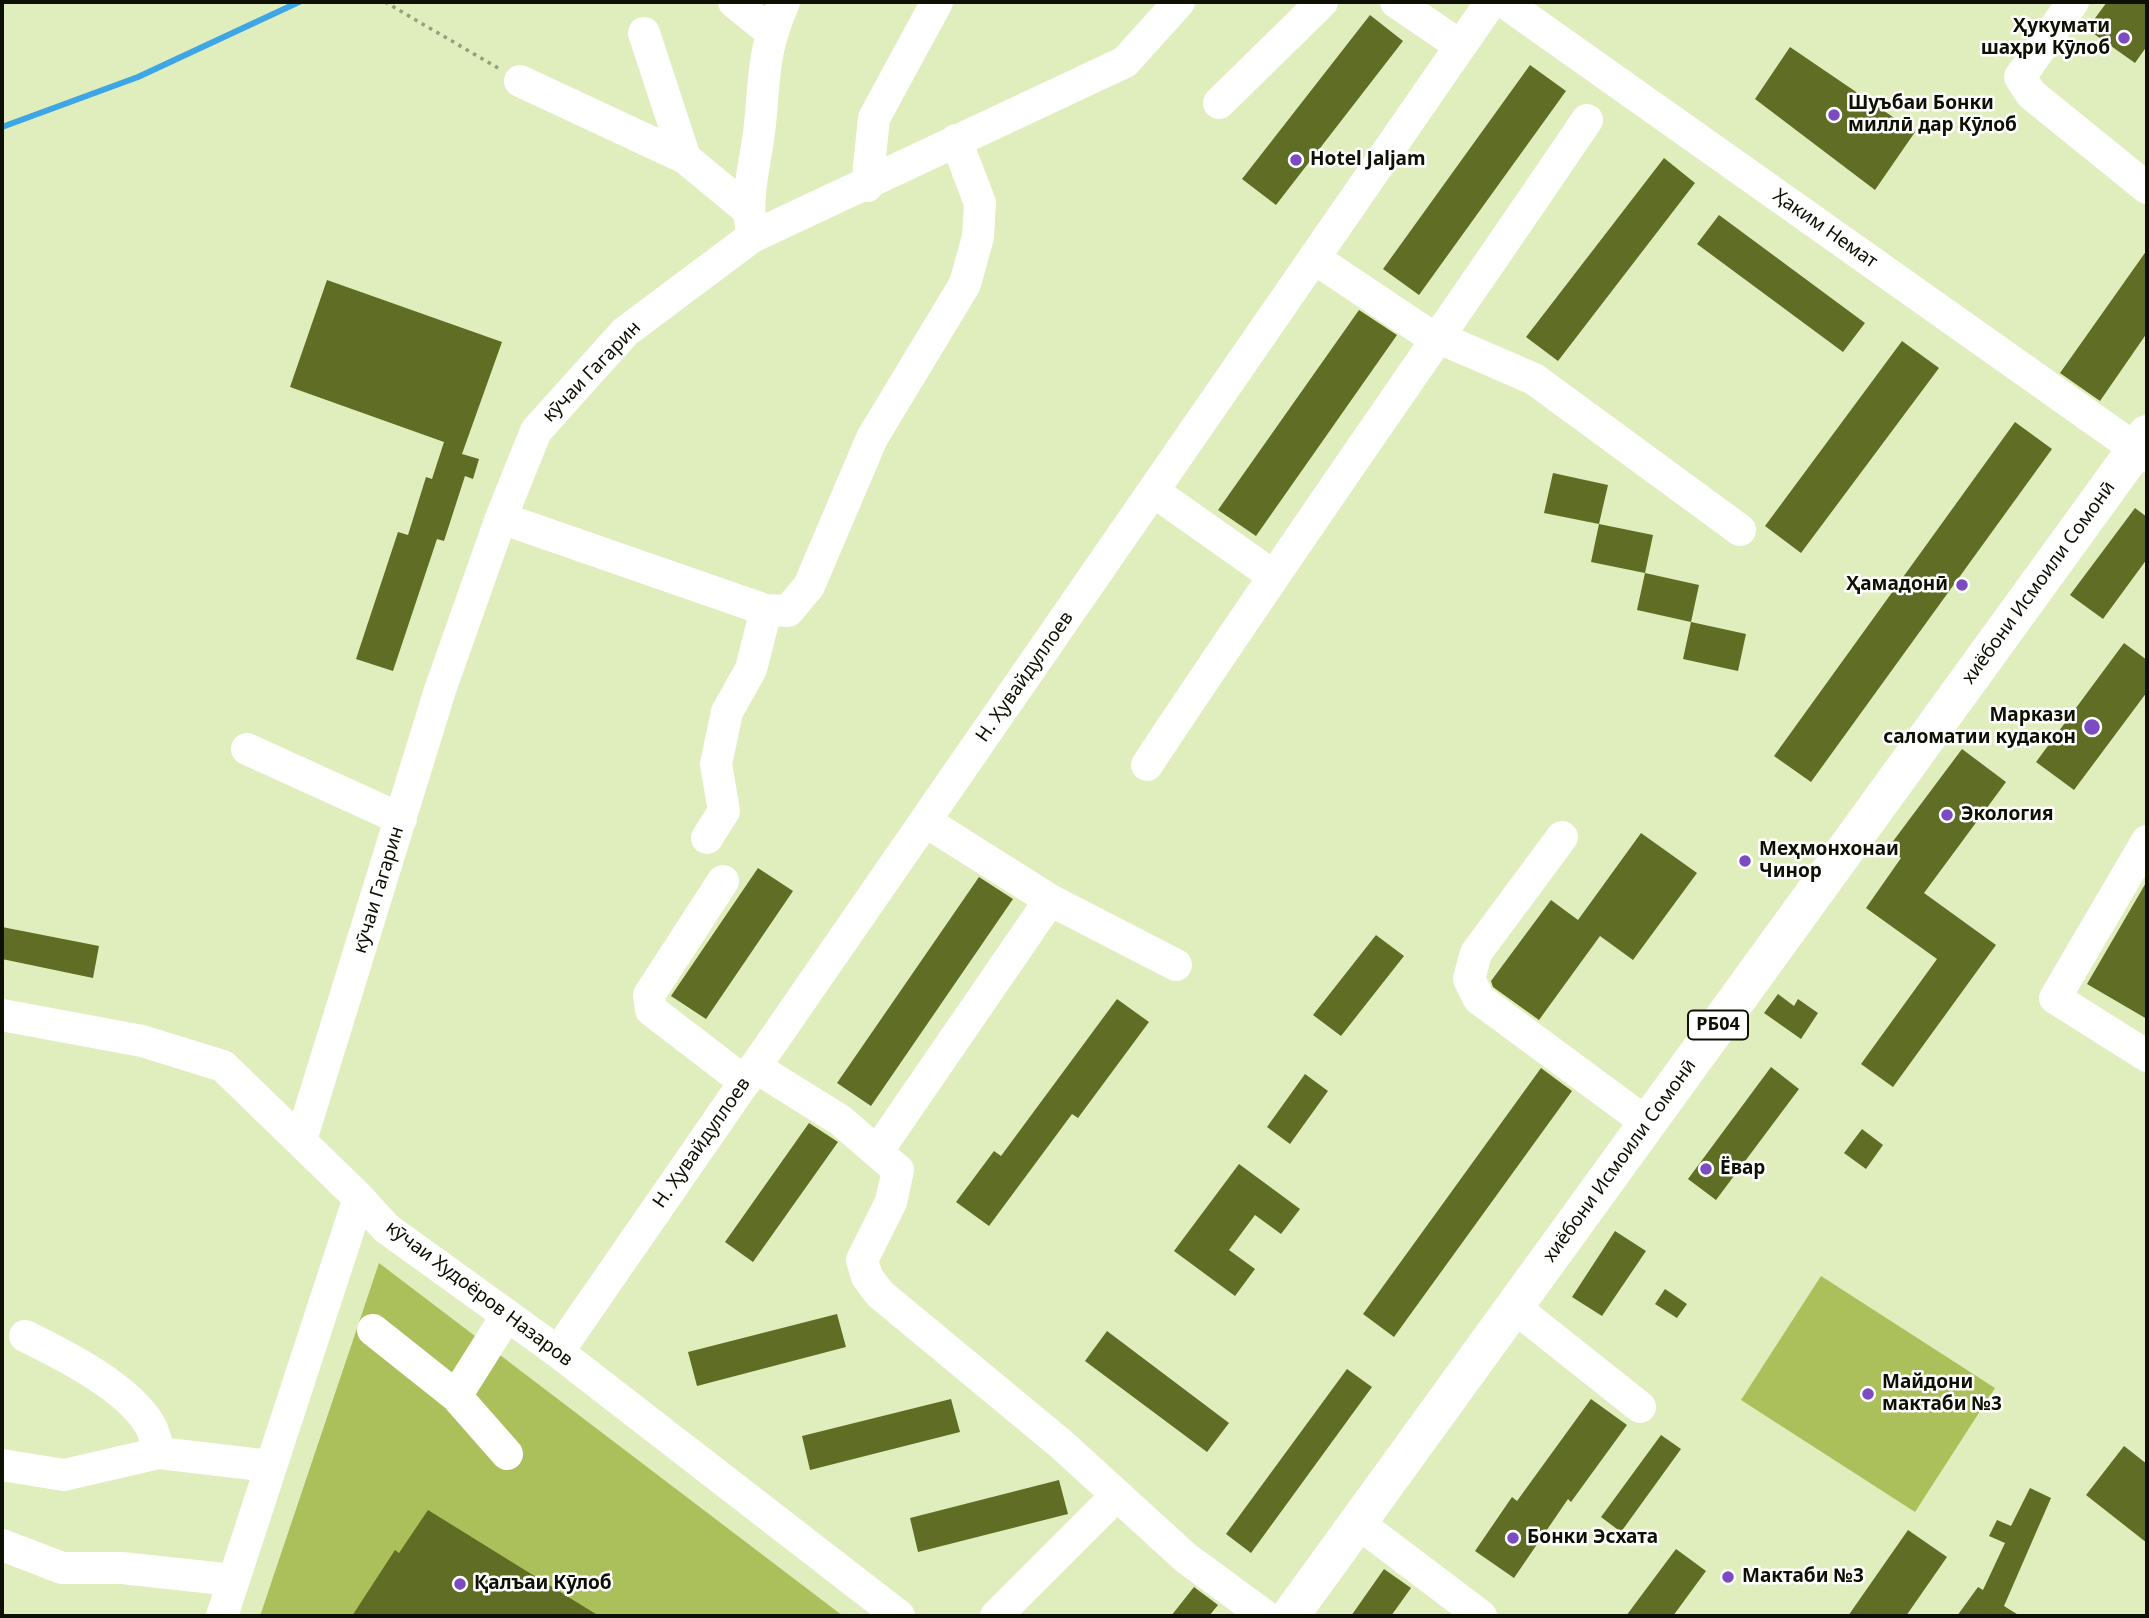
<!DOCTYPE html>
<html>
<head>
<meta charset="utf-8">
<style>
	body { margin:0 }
	#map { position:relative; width:2149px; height:1618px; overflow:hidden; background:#e0edbd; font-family:"Noto Sans",sans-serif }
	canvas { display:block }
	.frame { position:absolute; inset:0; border:4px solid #0d1002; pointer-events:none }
</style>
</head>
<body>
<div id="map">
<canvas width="2149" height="1618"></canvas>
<div class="frame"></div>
</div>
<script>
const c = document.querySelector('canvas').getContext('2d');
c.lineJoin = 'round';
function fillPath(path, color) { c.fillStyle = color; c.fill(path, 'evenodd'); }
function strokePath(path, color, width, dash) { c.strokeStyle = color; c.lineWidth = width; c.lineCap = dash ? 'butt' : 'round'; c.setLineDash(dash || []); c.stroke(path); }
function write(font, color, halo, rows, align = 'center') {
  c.font = font + ' "Noto Sans",sans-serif'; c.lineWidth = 5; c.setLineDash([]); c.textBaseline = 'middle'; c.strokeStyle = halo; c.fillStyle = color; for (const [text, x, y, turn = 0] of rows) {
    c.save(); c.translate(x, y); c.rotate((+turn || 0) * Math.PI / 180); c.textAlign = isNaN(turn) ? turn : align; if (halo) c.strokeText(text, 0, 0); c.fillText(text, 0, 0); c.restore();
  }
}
const green = new Path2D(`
	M379,1263L843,1616H260Z
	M1821,1276L1995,1388L1915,1512L1741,1400Z`);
const stream = new Path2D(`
	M2,127L138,77L299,2`);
const building = new Path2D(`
	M2107,2H2147V46L2135,63L2087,29Z
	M1370,15L1403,41L1276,205L1242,179Z
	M1790,47L1915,132L1875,190L1755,99Z
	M1530,65L1566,91L1419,295L1383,269Z
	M1664,158L1695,183L1558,361L1526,337Z
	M1719,215L1865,323L1843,352L1697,244Z
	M2147,250V333L2100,401L2060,373Z
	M327,280L502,342L462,454L479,459L473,479L465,476L444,541L437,539L393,671L356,659L398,532L408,535L426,477L432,479L444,442L290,387Z
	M1359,310L1397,335L1256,536L1218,510Z
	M1902,341L1939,368L1801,553L1765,526Z
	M2015,422L2052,449L1811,782L1774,756Z
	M1553,473L1608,485L1599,524L1544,513Z
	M2135,508L2147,517V559L2103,619L2070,595Z
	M1599,524L1653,535L1645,573L1591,562Z
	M1645,573L1699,585L1691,622L1637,610Z
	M1691,622L1746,634L1738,671L1683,659Z
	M2124,643L2147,660V692L2074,790L2036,762Z
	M1962,749L2006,782L1924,893L1996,945L1893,1087L1861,1064L1937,959L1866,908L1901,858L1888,848Z
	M1641,833L1697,873L1633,960L1600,936L1539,1020L1493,987L1491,981L1551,900L1578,920Z
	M758,868L793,891L706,1019L671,996Z
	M979,877L1013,899L871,1106L837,1083Z
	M2147,881V1019L2087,984Z
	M2,927L99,946L93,978L2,959Z
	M1376,935L1404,956L1341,1036L1313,1015Z
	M1778,994L1794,1006L1798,999L1818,1013L1801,1039L1764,1013Z
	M1117,999L1149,1022L1078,1118L1072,1114L989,1226L956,1202L994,1151L1001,1156Z
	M1771,1067L1799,1089L1716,1200L1688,1179Z
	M1541,1068L1572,1091L1394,1337L1363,1314Z
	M1305,1074L1328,1091L1290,1144L1267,1127Z
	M809,1123L838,1142L753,1262L725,1242Z
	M1862,1129L1883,1145L1866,1169L1844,1153Z
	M1239,1164L1300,1209L1281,1234L1255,1215L1229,1250L1255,1269L1235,1296L1174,1251Z
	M1615,1231L1646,1251L1602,1316L1572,1297Z
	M1665,1289L1687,1304L1677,1318L1655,1304Z
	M837,1314L846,1347L697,1386L688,1352Z
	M1107,1331L1229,1423L1207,1452L1085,1361Z
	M1347,1369L1372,1387L1251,1553L1226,1534Z
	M951,1399L960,1432L810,1470L802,1436Z
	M1591,1399L1627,1425L1571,1502L1568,1499L1514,1578L1475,1551L1512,1497L1517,1501Z
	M1661,1435L1681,1449L1621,1532L1601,1517Z
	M2124,1446L2147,1464V1543L2086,1495Z
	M1059,1480L1068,1514L918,1552L910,1518Z
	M2030,1488L2051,1498L2004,1606L2020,1616H1957L1978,1587L1983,1590L2005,1543L1989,1536L1997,1520L2011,1526Z
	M428,1510L599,1616H352L395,1550L399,1553Z
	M1908,1530L1947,1557L1906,1616H1848Z
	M1676,1549L1706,1571L1673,1616H1626Z
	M1384,1569L1411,1588L1391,1616H1351Z
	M1194,1587L1218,1605L1209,1616H1171Z`);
const path = new Path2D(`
	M385,2L498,68`);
const minor = new Path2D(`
	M734,2L771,32
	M1396,2L1459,45
	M1504,2L2147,457
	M2073,2L2020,77L2031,94L2147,188
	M644,33L685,158
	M520,81L685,158L748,210
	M1219,103L1322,2
	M867,186L874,118L937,2
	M751,227C745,193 757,158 760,124C765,73 763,50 784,2
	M1314,258L1423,331L1534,379L1740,530
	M1153,491L1272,575
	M501,518L766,610L788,611L809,586L872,438L965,284L978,237L980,203L956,140
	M247,749L401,819
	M1147,765C1290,548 1441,336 1587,120
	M925,821L1050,900L1176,965
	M1562,837L1476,953L1469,979L1479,999L1647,1123
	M707,838L724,811L716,764L727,712L751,669L766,610
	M2147,841L2055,998L2147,1056
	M723,881L649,995L651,1010L745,1082
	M2,1015L142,1041L223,1066L359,1198L386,1228L558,1352L899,1616
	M755,1067L840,1120L898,1170L891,1202L862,1260L867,1277L880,1294L1061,1444L1186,1558L1265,1616
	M301,1140L440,690L501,518L536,431L625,332L752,237L1125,62L1179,2
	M877,1152L1050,900
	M1514,1307L1640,1407
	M507,1315L456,1396L507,1454
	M373,1330L456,1396
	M25,1336C64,1355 130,1388 151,1427C155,1435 157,1445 159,1453
	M558,1352L1491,2
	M2,1465L64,1475L159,1453L270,1466
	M1358,1523L1481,1616
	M2,1545L62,1568H122L233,1580
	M222,1616L359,1198
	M996,1616L1117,1495`);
const major = new Path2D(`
	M1290,1616L2147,434`);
const markers = [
	[2124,38,7,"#7c4ac1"],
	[1834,115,7,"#7c4ac1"],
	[1296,160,7,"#7c4ac1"],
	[1962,585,7,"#7c4ac1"],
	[2092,727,9,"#7c4ac1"],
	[1947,815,7,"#7c4ac1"],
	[1745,861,7,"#7c4ac1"],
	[1706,1169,7,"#7c4ac1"],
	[1868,1394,7,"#7c4ac1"],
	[1513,1538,7,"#7c4ac1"],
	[1728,1577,7,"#7c4ac1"],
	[460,1584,7,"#7c4ac1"]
];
const shields = [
	[1718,1025,60]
];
const shieldNames = [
	["РБ04",1718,1025]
];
const poiNames = [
	["Ҳукумати",2110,27,"right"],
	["шаҳри Кӯлоб",2110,49,"right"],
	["Шуъбаи Бонки",1848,104],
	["миллӣ дар Кӯлоб",1848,126],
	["Hotel Jaljam",1310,160],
	["Ҳамадонӣ",1948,585,"right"],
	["Маркази",2076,716,"right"],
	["саломатии кудакон",2076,738,"right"],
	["Экология",1961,815],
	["Меҳмонхонаи",1759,850],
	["Чинор",1759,872],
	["Ёвар",1720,1169],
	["Майдони",1882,1383],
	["мактаби №3",1882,1405],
	["Бонки Эсхата",1527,1538],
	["Мактаби №3",1742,1577],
	["Қалъаи Кӯлоб",474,1584]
];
const streetNames = [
	["Ҳаким Немат",1825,229,35],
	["кӯчаи Гагарин",592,372,-46],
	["хиёбони Исмоили Сомонӣ",2039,583,-54],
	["Н. Ҳувайдуллоев",1025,677,-55],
	["кӯчаи Гагарин",379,890,-73],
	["Н. Ҳувайдуллоев",702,1143,-55],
	["хиёбони Исмоили Сомонӣ",1620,1161,-54],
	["кӯчаи Худоёров Назаров",479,1294,37]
];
fillPath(green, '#abc05b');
strokePath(stream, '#3ea6e5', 6);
fillPath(building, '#5f6e24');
strokePath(path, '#959f7b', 3.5, [3.5, 5]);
strokePath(minor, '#fff', 32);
strokePath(major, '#fff', 38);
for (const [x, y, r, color] of markers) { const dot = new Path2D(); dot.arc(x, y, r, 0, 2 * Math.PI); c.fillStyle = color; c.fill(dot); strokePath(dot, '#fff', 2.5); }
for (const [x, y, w] of shields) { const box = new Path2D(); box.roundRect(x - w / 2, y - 14.5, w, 29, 5); c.fillStyle = '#fff'; c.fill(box); strokePath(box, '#0d1002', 2); }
write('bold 18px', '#0d1002', null, shieldNames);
write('bold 19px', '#0d1002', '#fff', poiNames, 'left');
write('19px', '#0d1002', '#fff', streetNames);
</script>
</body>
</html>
